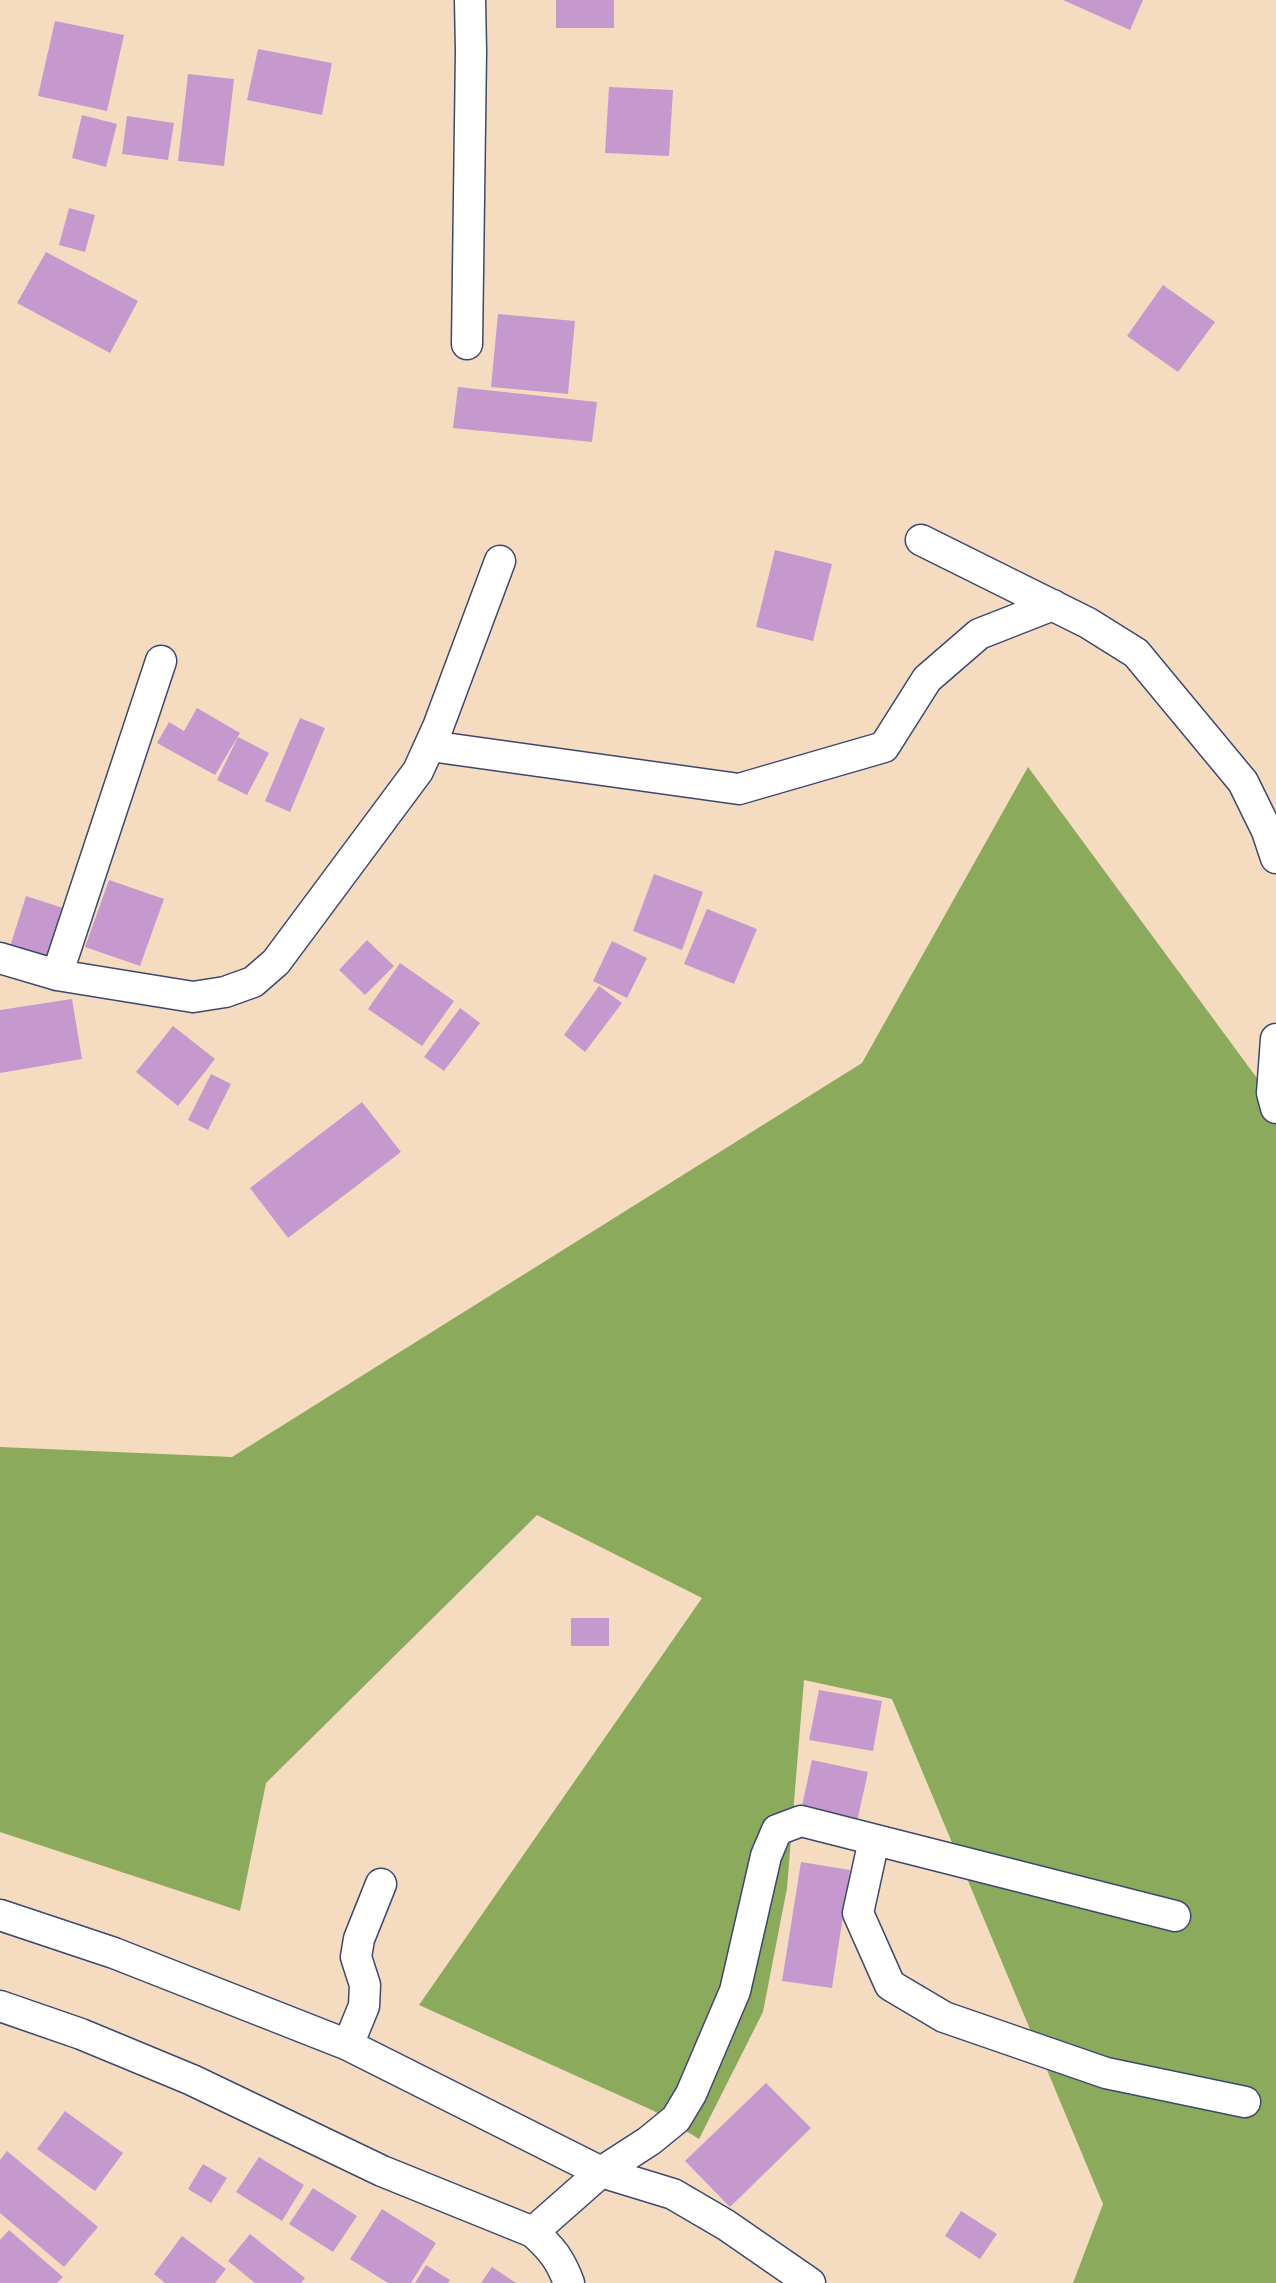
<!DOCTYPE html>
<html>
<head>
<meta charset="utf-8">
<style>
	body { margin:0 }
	canvas { display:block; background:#f5dcc0 }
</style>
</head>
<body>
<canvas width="1276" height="2283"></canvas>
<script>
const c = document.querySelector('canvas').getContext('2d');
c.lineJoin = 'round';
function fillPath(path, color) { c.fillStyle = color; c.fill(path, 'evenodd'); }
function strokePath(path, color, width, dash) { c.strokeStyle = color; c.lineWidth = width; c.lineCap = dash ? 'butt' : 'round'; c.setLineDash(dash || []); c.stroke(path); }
const forest = new Path2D(`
	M1028,767L1276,1104V2283H1073L1103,2204L892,1699L804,1680L787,1888L763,2012L699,2139L654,2111L419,2005L702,1598L537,1515L266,1783L240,1911L0,1832V1447L232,1457L862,1063Z`);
const building = new Path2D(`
	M556,0H614V28H556Z
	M1063,0H1143L1130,30Z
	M55,21L124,35L107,111L38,96Z
	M258,49L332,63L322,115L247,100Z
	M188,74L234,79L224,166L178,161Z
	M609,87L673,90L669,156L605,153Z
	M82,115L117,124L106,167L72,158Z
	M127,116L174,123L168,160L122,154Z
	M69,208L95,215L85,252L59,245Z
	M46,252L138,301L110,353L17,303Z
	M1163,285L1215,322L1178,372L1127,336Z
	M498,314L575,321L568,394L491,387Z
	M458,387L597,402L592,442L453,428Z
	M775,550L832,564L813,641L756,627Z
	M197,708L240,733L215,775L157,743L169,722L184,731Z
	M300,718L325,728L290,812L265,801Z
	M238,737L269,753L247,795L217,780Z
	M654,874L703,892L682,950L633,931Z
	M109,880L164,899L140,966L85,947Z
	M26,896L63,908L44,965L8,953Z
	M707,909L757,929L734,984L684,964Z
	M367,940L394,966L365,995L339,970Z
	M612,941L647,958L627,998L593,981Z
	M400,963L454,1001L422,1046L368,1009Z
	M599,986L622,1003L585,1052L564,1035Z
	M72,999L82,1059L0,1073V1010Z
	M460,1008L480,1023L444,1071L424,1057Z
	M173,1026L215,1059L178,1106L136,1072Z
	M211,1074L231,1084L208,1130L188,1120Z
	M362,1102L401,1152L288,1238L250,1188Z
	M571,1618H609V1646H571Z
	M819,1690L882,1701L873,1751L809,1740Z
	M812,1760L868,1772L857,1822L801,1810Z
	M801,1862L850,1870L832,1988L782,1981Z
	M766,2083L811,2128L730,2207L685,2161Z
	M65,2111L123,2153L95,2191L37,2149Z
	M7,2151L98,2227L64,2267L0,2213V2160Z
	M259,2157L304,2185L282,2221L236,2192Z
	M203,2164L227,2178L211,2203L188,2189Z
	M313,2188L357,2216L333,2252L289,2224Z
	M382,2209L436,2243L411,2283H388L350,2259Z
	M961,2211L997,2234L980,2259L945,2236Z
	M9,2230L63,2277L57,2283H0V2240Z
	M250,2234L305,2278L301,2283H255L228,2261Z
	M182,2236L226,2269L215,2283H165L154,2274Z
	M426,2265L450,2280L448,2283H415Z
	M492,2267L516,2283H481Z`);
const street = new Path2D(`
	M467,344L471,51L470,0
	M921,540L1088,623L1136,653L1243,782L1267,831L1276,858
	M430,746L739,789L884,747L927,679L979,634L1053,605
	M0,958L57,975L193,997L225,992L253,982L276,962L418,771L438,727L500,561
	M57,975L161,661
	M1276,1039L1272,1093L1276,1108
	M874,1840L858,1913L890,1985L944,2017L1106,2073L1245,2102
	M0,1915L114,1953L348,2045L601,2172L673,2194L726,2225L810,2283
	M0,2006L81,2034L192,2080L382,2171L533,2232C552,2249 560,2259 569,2283
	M348,2045L364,2006L365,1985L356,1957L359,1939L381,1884
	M533,2232L601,2172L649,2141L676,2119L691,2094L735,1991L766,1856L777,1830L801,1821L1175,1916`);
fillPath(forest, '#8caa5c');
fillPath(building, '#c699ce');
strokePath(street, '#3c496d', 33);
strokePath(street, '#fff', 30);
</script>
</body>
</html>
